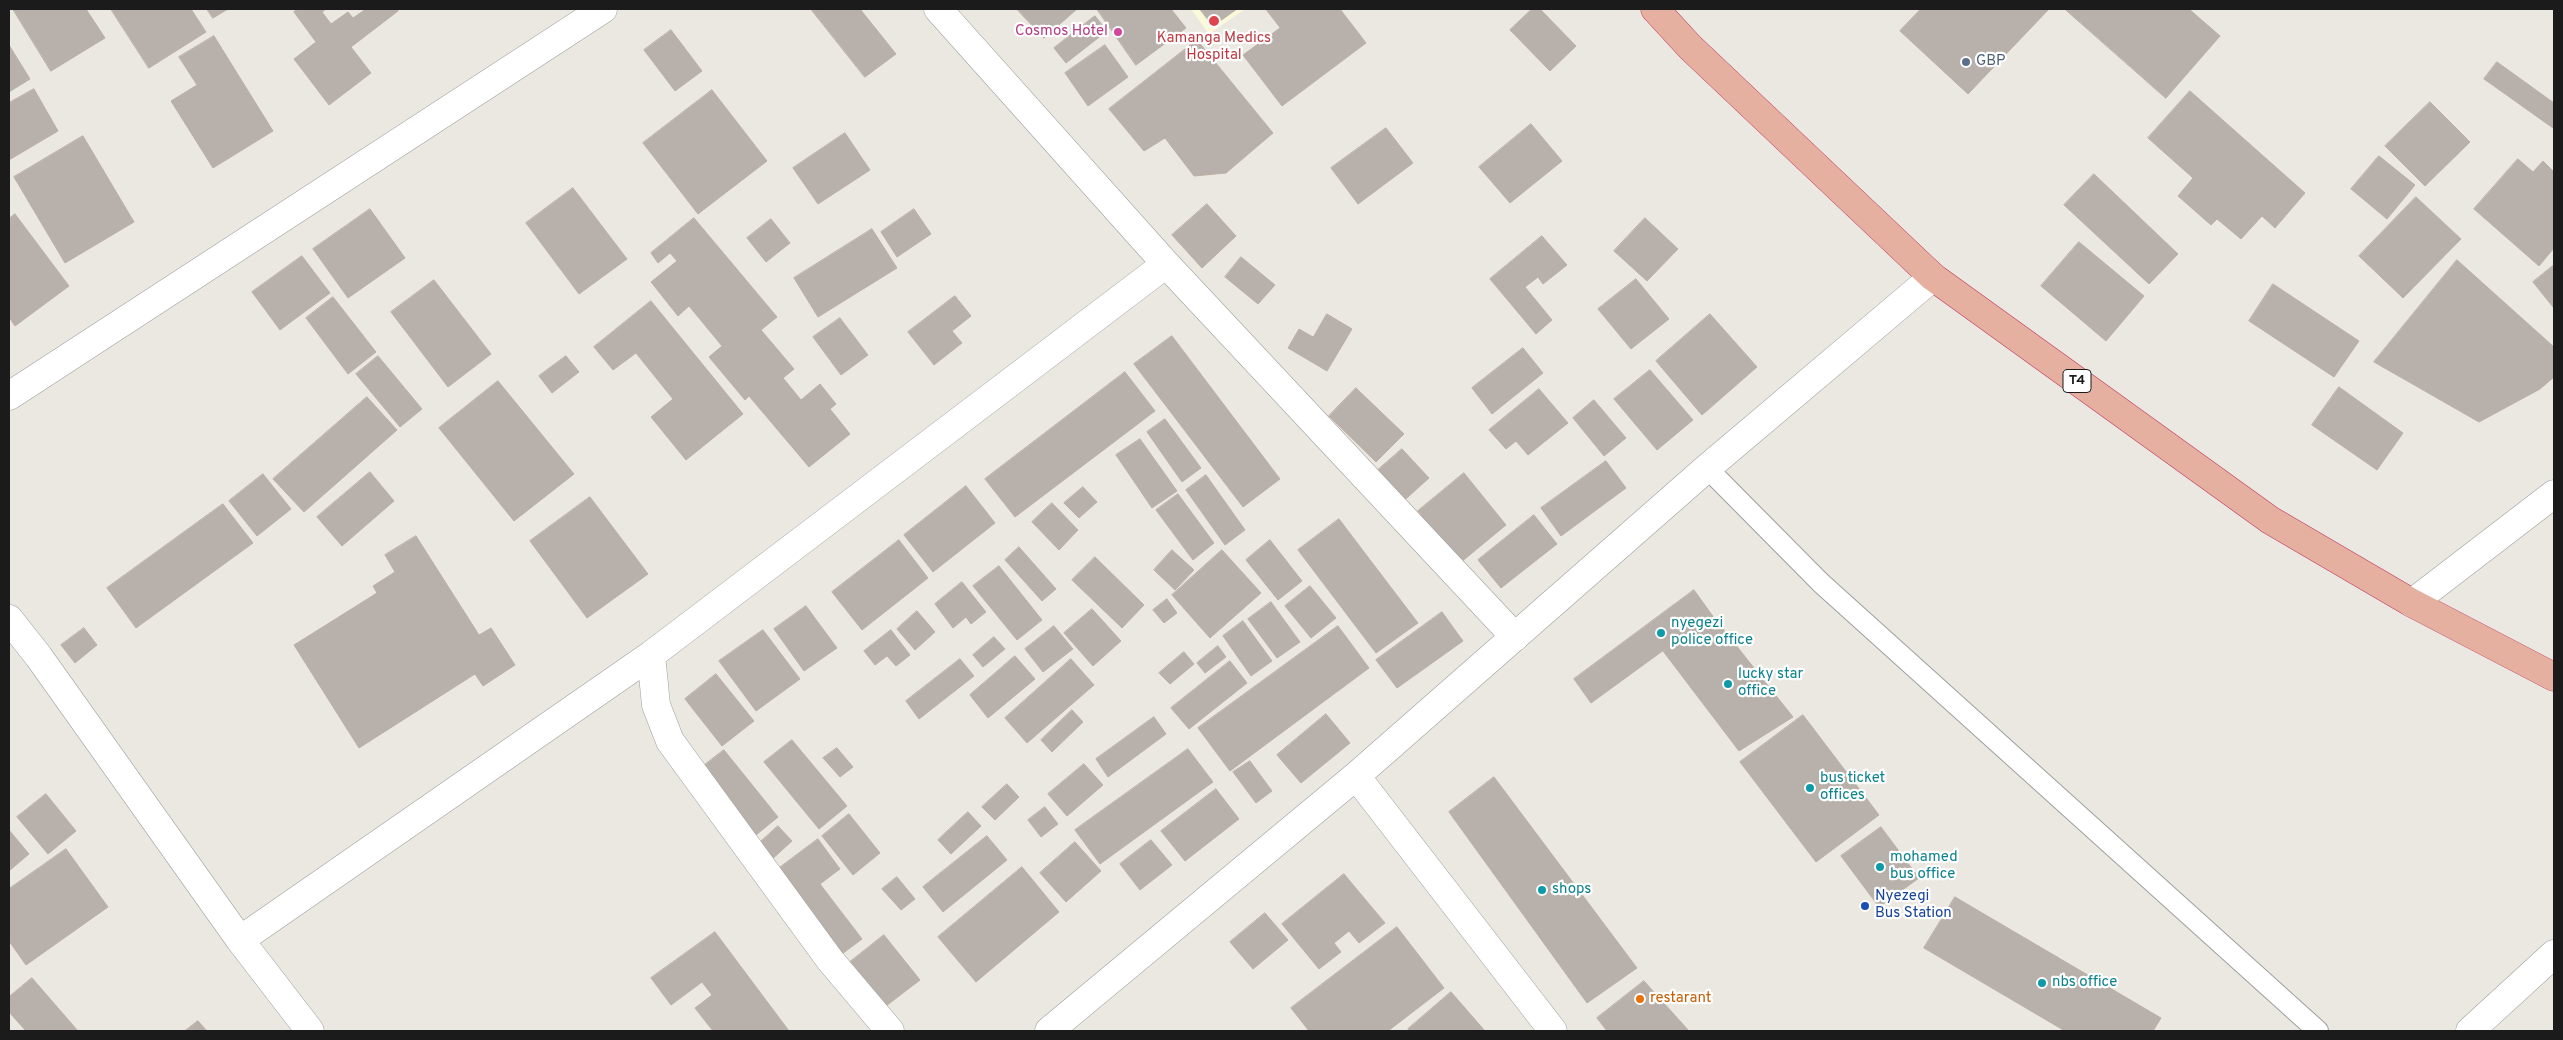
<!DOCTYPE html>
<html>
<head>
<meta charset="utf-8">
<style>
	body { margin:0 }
	#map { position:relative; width:2563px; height:1040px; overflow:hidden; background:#ebe8e1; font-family:Overpass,sans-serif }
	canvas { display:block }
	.frame { position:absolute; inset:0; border:10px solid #1b1b1b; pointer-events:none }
</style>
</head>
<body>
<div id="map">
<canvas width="2563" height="1040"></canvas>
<div class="frame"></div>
</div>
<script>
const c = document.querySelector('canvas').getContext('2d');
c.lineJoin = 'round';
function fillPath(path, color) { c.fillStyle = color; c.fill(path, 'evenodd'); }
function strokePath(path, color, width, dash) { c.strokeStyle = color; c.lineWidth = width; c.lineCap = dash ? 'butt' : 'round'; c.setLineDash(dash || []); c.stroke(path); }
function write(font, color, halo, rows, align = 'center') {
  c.font = font + ' Overpass,sans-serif'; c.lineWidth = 4.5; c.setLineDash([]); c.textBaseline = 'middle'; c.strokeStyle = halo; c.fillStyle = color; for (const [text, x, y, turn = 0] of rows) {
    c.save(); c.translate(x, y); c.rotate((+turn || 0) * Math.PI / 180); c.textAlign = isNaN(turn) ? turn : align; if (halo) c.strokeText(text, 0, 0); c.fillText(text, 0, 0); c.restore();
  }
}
const education = new Path2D(`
	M1191,9H1245L1209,34Z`);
const building = new Path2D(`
	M13,9H86L105,38L51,71Z
	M111,9H191L206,32L149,68Z
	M207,9H228L213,18Z
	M298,9H326L322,12L331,24L348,12L353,18L366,9H397L398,11L351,47L371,73L329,105L294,59L316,42L294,12Z
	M811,9H860L896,54L865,77Z
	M1017,9H1077L1044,38Z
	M1097,9H1171L1186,28L1136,65Z
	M1200,9H1237L1213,26Z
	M1266,9H1340L1366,43L1282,106L1243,55L1280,28Z
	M1532,9H1540L1576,46L1550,71L1510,30Z
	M1921,9H2049L1968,94L1900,31Z
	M2065,9H2189L2220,36L2166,98Z
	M1095,16L1107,31L1066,63L1054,48Z
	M671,30L702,71L675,91L644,50Z
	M214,36L273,131L213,168L171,101L197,85L179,57Z
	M1197,40L1273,133L1226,173L1194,176L1165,138L1144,151L1109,109Z
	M9,45L30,79L9,92Z
	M1105,45L1128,77L1088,106L1065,73Z
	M2497,62L2554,103L2553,128L2484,79Z
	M34,89L58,131L9,160V103Z
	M712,90L767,161L698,214L643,143Z
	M2190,91L2305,193L2275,228L2262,216L2241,239L2217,219L2211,225L2178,196L2193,178L2148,138Z
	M2430,102L2470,142L2425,186L2385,146Z
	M1531,124L1562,161L1510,203L1479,167Z
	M1386,128L1413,163L1358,204L1331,168Z
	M845,133L870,170L818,204L793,168Z
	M83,136L134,222L65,263L14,177Z
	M2379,156L2415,185L2387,219L2351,189Z
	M2518,159L2533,172L2543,161L2554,172V248L2539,266L2474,209Z
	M2094,174L2178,254L2149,284L2064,205Z
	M573,188L627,259L579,294L526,223Z
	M2416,197L2461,239L2403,298L2359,256Z
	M1207,204L1236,236L1202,268L1172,235Z
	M370,209L405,258L348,298L313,249Z
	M914,209L931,234L897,257L881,232Z
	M15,214L69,286L15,326L9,317V219Z
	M694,218L777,317L761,330L794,369L783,378L801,400L820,384L836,404L830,409L850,434L809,467L749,396L745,400L709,357L722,346L689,306L678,316L651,282L677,261L670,253L658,263L651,253Z
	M1645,218L1678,249L1647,281L1614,251Z
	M771,219L790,243L766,262L747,238Z
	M872,229L897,268L818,317L794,278Z
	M1542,236L1567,265L1543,284L1538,277L1525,287L1552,320L1536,334L1490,279Z
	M2079,242L2144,296L2106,341L2041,286Z
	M302,256L330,293L280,330L252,292Z
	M1241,257L1275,285L1258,304L1225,277Z
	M2457,260L2554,347V377L2540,389L2479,422L2374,362Z
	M2554,265V306L2553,307L2533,282Z
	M1636,279L1669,319L1631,349L1598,309Z
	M434,280L491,354L448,387L391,312Z
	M2273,284L2359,341L2334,377L2249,321Z
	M955,296L971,316L952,331L962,343L934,365L908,332Z
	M333,297L376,352L348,374L306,318Z
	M651,301L743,414L686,460L651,417L673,399L636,353L613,370L594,347Z
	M1327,314L1352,329L1327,371L1288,348L1299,329L1313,337Z
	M1710,314L1757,367L1702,415L1656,361Z
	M840,318L868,355L841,375L813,337Z
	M1172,336L1280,479L1243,507L1134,364Z
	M1523,348L1543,373L1492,414L1472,388Z
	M378,356L422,409L400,427L356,374Z
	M566,356L579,372L552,393L539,376Z
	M1650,370L1693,420L1657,450L1614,399Z
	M1125,372L1155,411L1015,517L985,479Z
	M498,381L574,474L514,521L439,428Z
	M2339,387L2403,433L2377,470L2312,425Z
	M1356,388L1404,434L1376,462L1329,416Z
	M1539,389L1568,423L1528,455L1516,441L1506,449L1489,430Z
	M367,397L397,430L304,512L273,479Z
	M1594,400L1626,438L1604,456L1573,418Z
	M1165,419L1201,468L1182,482L1147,432Z
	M1140,439L1177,491L1152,508L1116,455Z
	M1402,449L1429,478L1398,506L1371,476Z
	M1606,461L1626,488L1561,536L1541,508Z
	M370,472L394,501L342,546L317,517Z
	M1464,473L1506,525L1460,563L1418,511Z
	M263,474L291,509L257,536L229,501Z
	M1206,475L1245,530L1225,545L1186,490Z
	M966,486L995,523L933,572L904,535Z
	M1083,487L1097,502L1079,518L1064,503Z
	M1178,494L1214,543L1193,560L1156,510Z
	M590,497L648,574L587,618L530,541Z
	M1052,503L1078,530L1059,550L1032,522Z
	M223,504L253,543L136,628L107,588Z
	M1534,515L1557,544L1501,588L1478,560Z
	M1339,519L1418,623L1376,653L1298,550Z
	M416,536L479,635L491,628L515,665L483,686L475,674L359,748L294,645L377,593L373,586L395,572L385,555Z
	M899,540L928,578L862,630L832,592Z
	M1270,540L1302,581L1278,600L1246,560Z
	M1019,547L1056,589L1042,601L1005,560Z
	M1172,550L1194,570L1175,590L1154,570Z
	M1222,550L1261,593L1210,638L1172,595Z
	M1095,557L1144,605L1122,628L1072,580Z
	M999,566L1042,620L1017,640L973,586Z
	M962,582L986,612L971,624L966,617L953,628L935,604Z
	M1310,586L1336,618L1311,638L1285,606Z
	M1694,590L1712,615L1591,703L1574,679Z
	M1167,599L1177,613L1164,623L1153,610Z
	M1271,602L1300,642L1277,658L1248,619Z
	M806,606L837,648L804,671L774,629Z
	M1092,609L1121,641L1093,666L1064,633Z
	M917,611L935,632L915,650L897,629Z
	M1442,612L1463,641L1397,688L1376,660Z
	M1712,615L1793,717L1739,751L1663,651Z
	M1243,621L1272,661L1251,676L1223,636Z
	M1054,626L1073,649L1043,672L1025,649Z
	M1338,626L1369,668L1230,771L1198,728Z
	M84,628L97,645L75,663L61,645Z
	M763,630L800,679L756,711L719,661Z
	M891,630L910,655L896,666L887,656L875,665L864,651Z
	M994,637L1005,649L983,667L973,655Z
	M1218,646L1226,657L1205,673L1197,663Z
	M1184,652L1194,664L1170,684L1159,673Z
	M1015,656L1035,679L988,718L970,695Z
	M960,659L974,676L919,719L906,701Z
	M1071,659L1094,685L1027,743L1005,718Z
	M1230,661L1247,683L1189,729L1171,708Z
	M716,674L754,721L722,746L685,699Z
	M1072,710L1083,722L1052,752L1041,740Z
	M1326,714L1350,743L1301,783L1277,755Z
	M1803,715L1879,815L1816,862L1740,762Z
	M1154,717L1166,734L1108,777L1096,759Z
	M792,740L847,806L819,829L764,762Z
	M837,748L853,767L840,777L823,758Z
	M1188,749L1213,782L1100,864L1075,830Z
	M724,750L778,817L756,835L702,767Z
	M1250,761L1272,791L1256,803L1233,772Z
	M1084,764L1103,785L1067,816L1048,794Z
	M1494,777L1637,968L1587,1003L1449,812Z
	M1007,784L1019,797L995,820L982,807Z
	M1216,789L1239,819L1185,861L1161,831Z
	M46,794L76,831L48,854L17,817Z
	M1045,807L1058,824L1041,837L1028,820Z
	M968,812L981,826L951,854L938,840Z
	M849,814L880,853L853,875L822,836Z
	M778,826L792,841L769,862L755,847Z
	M1881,827L1919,878L1879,907L1841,856Z
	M9,830L29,854L9,871Z
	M987,836L1007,860L943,912L923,887Z
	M818,839L840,869L820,884L862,939L838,957L774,872Z
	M1151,840L1172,865L1140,890L1120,864Z
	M1075,842L1101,871L1066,902L1040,873Z
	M66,849L108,907L26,965L9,941V889Z
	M1022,867L1059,912L976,982L938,937Z
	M1344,874L1385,923L1359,943L1349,931L1334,943L1341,952L1319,969L1282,924Z
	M897,877L915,899L901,910L882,889Z
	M1955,897L2161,1018L2153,1031H2065L1924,948Z
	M1265,913L1288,940L1253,969L1230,942Z
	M1397,927L1444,988L1388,1031H1309L1291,1008Z
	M715,932L789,1031H713L695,1008L712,995L702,982L671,1005L651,978Z
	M884,935L920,980L886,1006L850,962Z
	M32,978L78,1031H26L9,1012V997Z
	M1644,981L1689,1031H1607L1597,1018Z
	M1451,992L1485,1031H1410L1408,1029Z
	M198,1021L207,1031H185Z`);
const service = new Path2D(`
	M1707,468L1821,583L2318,1031`);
const minor = new Path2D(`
	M938,9L1166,264L1515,637
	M9,396L603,9
	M9,619L39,657L240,940L310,1031
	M651,655L656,705L670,741L830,960L890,1031
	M1356,776L1553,1031
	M240,940L651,655L1166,264
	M1049,1031L1356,776L1707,468L1933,277`);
const tertiary = new Path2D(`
	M2412,603L2554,494
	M2470,1031L2554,954`);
const trunk = new Path2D(`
	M1655,9L1690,47L1933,277L2270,520L2412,603L2554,677`);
const markers = [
	[1214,21,6,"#e0444e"],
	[1118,32,5,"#d1479c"],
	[1966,62,5,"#5c6f8a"],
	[1661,633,5,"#0f9aa8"],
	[1728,684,5,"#0f9aa8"],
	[1810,788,5,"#0f9aa8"],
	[1880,867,5,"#0f9aa8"],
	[1542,890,5,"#0f9aa8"],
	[1865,906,5,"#1a4fb4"],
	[2042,983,5,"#0f9aa8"],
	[1640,999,5,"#e8710a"]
];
const shields = [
	[2077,381,28]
];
const shieldNames = [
	["T4",2077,381]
];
const hotelNames = [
	["Cosmos Hotel",1108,32]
];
const healthNames = [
	["Kamanga Medics",1214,39],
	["Hospital",1214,56]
];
const serviceNames = [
	["GBP",1976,62]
];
const cultureNames = [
	["nyegezi",1671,624],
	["police office",1671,641],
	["lucky star",1738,675],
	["office",1738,692],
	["bus ticket",1820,779],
	["offices",1820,796],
	["mohamed",1890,858],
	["bus office",1890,875],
	["shops",1552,890],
	["nbs office",2052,983]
];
const transitNames = [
	["Nyezegi",1875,897],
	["Bus Station",1875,914]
];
const foodNames = [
	["restarant",1650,999]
];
fillPath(education, '#fafadb');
fillPath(building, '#b8b1ab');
strokePath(building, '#bbafa5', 1);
strokePath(service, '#9f9f9f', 22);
strokePath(minor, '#9f9f9f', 29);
strokePath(tertiary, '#9f9f9f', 29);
strokePath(trunk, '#c03763', 29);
strokePath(service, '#fff', 20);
strokePath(minor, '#fff', 28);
strokePath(tertiary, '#fff', 28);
strokePath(trunk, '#e5b09f', 28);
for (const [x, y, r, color] of markers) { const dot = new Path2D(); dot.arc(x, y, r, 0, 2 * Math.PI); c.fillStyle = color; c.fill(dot); strokePath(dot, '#fff', 2); }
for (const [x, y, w] of shields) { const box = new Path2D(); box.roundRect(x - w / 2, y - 11.5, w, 23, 4); c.fillStyle = '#fff'; c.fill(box); strokePath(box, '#1b1b1b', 1); }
write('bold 14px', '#1b1b1b', null, shieldNames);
write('15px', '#b23c85', '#fff', hotelNames, 'right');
write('15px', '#be3a42', '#fff', healthNames);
write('15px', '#4e5e75', '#fff', serviceNames, 'left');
write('15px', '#0d838f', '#fff', cultureNames, 'left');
write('15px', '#164399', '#fff', transitNames, 'left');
write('15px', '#c56008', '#fff', foodNames, 'left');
</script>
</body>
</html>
